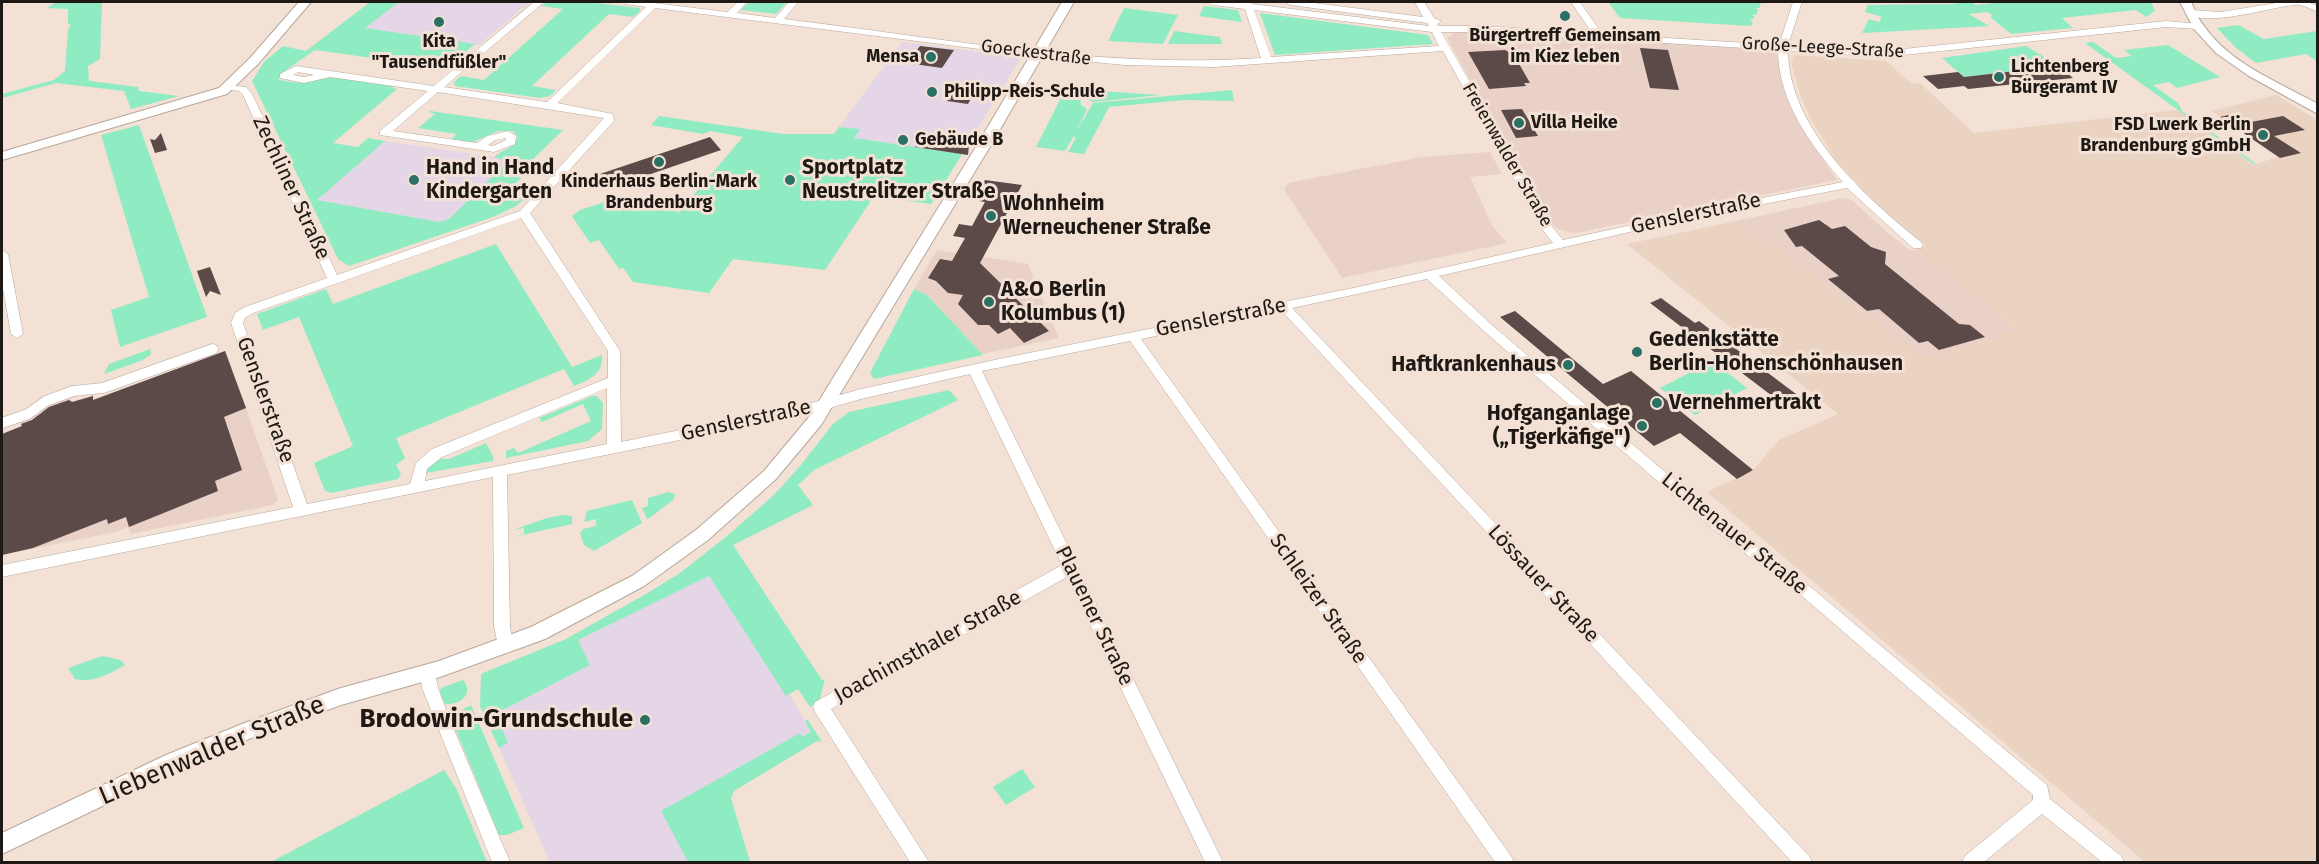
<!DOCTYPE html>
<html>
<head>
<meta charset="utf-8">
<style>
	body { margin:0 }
	#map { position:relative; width:2319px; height:864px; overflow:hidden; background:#f2e1d4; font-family:"Fira Sans",sans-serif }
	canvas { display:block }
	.frame { position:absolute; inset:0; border:3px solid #1e1914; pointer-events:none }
</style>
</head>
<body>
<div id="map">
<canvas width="2319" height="864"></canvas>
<div class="frame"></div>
</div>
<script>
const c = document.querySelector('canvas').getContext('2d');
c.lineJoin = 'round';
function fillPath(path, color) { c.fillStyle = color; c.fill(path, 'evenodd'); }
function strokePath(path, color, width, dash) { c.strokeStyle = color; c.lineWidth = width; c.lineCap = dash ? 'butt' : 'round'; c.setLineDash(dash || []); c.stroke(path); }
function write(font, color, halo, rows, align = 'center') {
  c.font = font + ' "Fira Sans",sans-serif'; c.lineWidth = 6; c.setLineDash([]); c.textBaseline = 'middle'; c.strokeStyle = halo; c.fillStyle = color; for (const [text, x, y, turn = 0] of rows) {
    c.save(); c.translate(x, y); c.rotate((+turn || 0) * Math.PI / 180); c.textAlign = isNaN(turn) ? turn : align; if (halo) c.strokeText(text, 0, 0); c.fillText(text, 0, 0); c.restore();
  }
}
const commercial = new Path2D(`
	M1489,31L1769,49L1777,54L1782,81L1805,132L1837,180L1575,233L1560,230L1548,222L1447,38L1454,33Z
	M1490,152L1502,174L1470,177L1493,227L1507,243L1342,278L1284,189L1288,183L1422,157Z
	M1843,198L1852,200L1888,233L1911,251L1915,250L2019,331L1925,359L1762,237L1753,235L1736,221Z
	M937,250L1028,264L1059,338L982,354L927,295L914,289Z
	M226,351L278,500L273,505L131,534L128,527L115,532L2,555V434L22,426L20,421L42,413V406L70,396L72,402L93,395L94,400Z`);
const built = new Path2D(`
	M1794,55L1886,61L1912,84L1920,83L1974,133L2178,110L2253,165L2278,157L2212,111L2276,95L2317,120V862H2145L1707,492L1753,470L1779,440L1838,414L1627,244L1736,221L1753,235L1762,237L1925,359L2018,330L1915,250L1926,246L1876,204L1836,160L1811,120L1801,97L1791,63Z`);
const education = new Path2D(`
	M399,2H530L479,45L364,28Z
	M902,42L1021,57L966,148L950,152L853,138L859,129L839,127Z
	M385,141L494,157L509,160L449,219L439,222L316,200Z
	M709,576L786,695L789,694L812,732L802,737L800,733L662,811L688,862H550L486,719L590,665L577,640Z`);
const green = new Path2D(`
	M56,2H102L100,59L88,66L89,81L138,87L139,91L179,96L131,109L124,91L56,83L2,98V94L54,80L65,71L68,30L71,25L68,24V9L47,8Z
	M370,2H399L365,28L475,44L442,71L435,69L436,67L315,50L279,75V80L299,83L333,77L394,86L392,88L397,89L333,143L358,147L368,138L385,141L317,200L439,222L449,219L508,161L494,157C502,150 513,149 518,137L513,131H498L473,142L451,140L456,134L418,128L435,114L429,112L430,111L563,130L516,176L521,178L509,190L531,193L516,206L493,217L349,266L338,259L252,81L264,62L283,46L306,51Z
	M547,2H587L640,8V11L633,17L609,14L532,86L556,90L550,96L540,98L455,86L454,82L461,76L484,80L563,9L541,6Z
	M749,2H787L776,14L741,10Z
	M1608,2H1759L1761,3L1759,8H1756L1758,10L1756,15H1752L1755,17L1750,21L1753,22L1751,26L1620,18Z
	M1953,2H1971L1976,5L2003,2H2151L2155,11L2146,17L2136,10L2062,18L2073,28L2011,34L1990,17L1993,16L1987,12L1969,14L1989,26L1862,33L1869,19L1879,22L1882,17L1865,12L1868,5L1955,4Z
	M1204,6L1238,10L1242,22L1199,16Z
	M1124,8L1178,15L1163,44L1108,41Z
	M1260,13L1428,35L1433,44L1275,55Z
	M2238,25L2264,39L2317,31V61L2306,54L2256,63L2235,47L2217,28Z
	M1174,31L1220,37L1222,44H1168Z
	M2093,42L2116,58L2132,56L2124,50L2168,45L2220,77L2177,88L2169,82L2153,85L2178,103L2182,111L2256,164H2253L2085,43Z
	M2026,46L2059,66L1964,77L1942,58Z
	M1067,89L1161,95L1093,102L1066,90Z
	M1232,90L1234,101L1184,100L1109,107L1084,154L1068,152L1076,138L1074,136L1065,151L1036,147L1064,92L1080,98L1081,105L1087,109L1076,132L1093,103Z
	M659,116L783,134H834L839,127L860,129L854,138L949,152L954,146L966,148L931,204L874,196L825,270L733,259L709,293L633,282L623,268L619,269L599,240L590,243L572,216L580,210L611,200L679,212L743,137L710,131L703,134L651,125Z
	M139,125L207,317L120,347L111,310L149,297L101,135Z
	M496,244L572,367L602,355C603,374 591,379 574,386L564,369L396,438L405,458L396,465L401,474L398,479L331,493L325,491L314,463L353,446L299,317L263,330L257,314L326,289L333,304Z
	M914,289L927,295L983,355L874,379L870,373Z
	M150,349L151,354L143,360L104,374L109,364Z
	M1712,361L1747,388L1695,415L1660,388Z
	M949,390L958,400L814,470L798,485L813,505L733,545L822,680L825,679L819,702L810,707L798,689L786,696L709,576L578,640L590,665L495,714L508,743L499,748L480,706L481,675L483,673L566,639L646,594L680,573L727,536L775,494L800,466L833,424L849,412Z
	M592,396H597L603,403L602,429L588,441L506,458V451L514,448L518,453L591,421L583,404L542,422L539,418Z
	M486,443L493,456V461L426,473L428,465L440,456L443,459H449Z
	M669,492L675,494L674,499L651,517L647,519L642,508L648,506V498Z
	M632,500L642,523L594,551L584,545L580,533L583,529L596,526V519L584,522L587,511Z
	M563,515L572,516V524L513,537L524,534V528L513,530L547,518Z
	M102,656L121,660L125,665C109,674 94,683 75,679L68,668Z
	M463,680C475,694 460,705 445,704L440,692L441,688Z
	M471,705L524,828L507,835H499L451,718L456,713Z
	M808,720L822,742L817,741L734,791L731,798L750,862H688L661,811L800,733L802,737L811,732L805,721Z
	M1022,769L1035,787L1006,805L993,787Z
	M444,770L456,788L487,862H271Z`);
const building = new Path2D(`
	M920,46L954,50L942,68L907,63Z
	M1640,48L1668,50L1679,90L1650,88Z
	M1505,50L1514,55L1530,83H1524L1526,86L1489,89L1468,52Z
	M2059,66L2073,78L1968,89L1964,86L1938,89L1923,76L1958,72L1964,77Z
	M955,89L975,91L968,104L947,101Z
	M1522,109L1538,136L1516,138L1501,110Z
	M2237,113L2251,122L2283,116L2305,130L2274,136L2301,153L2280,158L2220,117Z
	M161,133L167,150L155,153L150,139L155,140Z
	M926,133L946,136L942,141L969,145L968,155L915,147Z
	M710,137L721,150L607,189L597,175Z
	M985,180L1022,185L980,263L1049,331L1024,343L1010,328L998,334L989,325H978L958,304L963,295L948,293L936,281L928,278L940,259L952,261L965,238L953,236L959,224L972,226L985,202L973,200Z
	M1819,220L1832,229L1845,226L1871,247L1886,252L1885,264L1959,324L1970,325L1985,337L1939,350L1928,341L1919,343L1879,309L1867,311L1828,279L1839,276L1802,246L1796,247L1784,230Z
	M210,267L221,295L210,291L206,297L197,271Z
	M1661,298L1695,323L1699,321L1800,397L1784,405L1650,303Z
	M1515,311L1603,384L1631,371L1753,470L1737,479L1680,433L1654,446L1500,317Z
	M225,351L246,408L224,417L242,470L215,481L218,491L129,527L126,517L108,524L107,519L33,548L2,555V434L22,426L21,424L32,420L49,407L69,400L72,402L93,396V400Z`);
const pedestrian = new Path2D(`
	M2,423L28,414L46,401L73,391L103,388L213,349`);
const minor = new Path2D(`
	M534,2H544L444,87L547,102L646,7L625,4L624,2H646L727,12L738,2H747L737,13L775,18L789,2H798L784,19C942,38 1102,69 1261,58L1245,9L1213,5L1209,2H1251L1252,4L1429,26L1427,23L1290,5L1285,2H1307L1423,17L1415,2H1424L1434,18L1441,21L1437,24L1438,26H1483L1592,33L1571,2H1580L1602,34L1779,45L1793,2H1802L1788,45L1885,51L2166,21L2200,24V28L2197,29L2166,27L1885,57L1788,51C1789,129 1865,197 1921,242L1923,245L1921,248H1913L1847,188L1686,219L1439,276L1493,326L1724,522L1813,589L2047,785L2050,799L2121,856L2124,862H2102L2042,814L1984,862H1962L1965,856L2033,800V795L1803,597L1714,530L1485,332L1427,279L1292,308L1809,856L1812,862H1792L1281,310L1141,339L1511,856L1514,862H1495L1130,341L982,371L1223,862H1205L1067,577L831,709L929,862H910L815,712L813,707L815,702L1062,565L970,374L861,399L808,414L507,475L510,626L513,646L511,651L505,653L499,651L494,626L493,477L2,577V565L293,507L231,323L235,313L245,307L327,278L243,95L239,91L226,89V85L246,87L252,94L337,275L520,211L604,118L438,92L393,131L477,143L487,136L508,131L516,136L515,144L494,152L380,135V131L428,91L330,77L304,83L280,78V74L296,66L434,86ZM655,8L1051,58L1125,65L1214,67L1443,51L1542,229L1553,243L1358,287L999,359L861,389L808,404L621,442L620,351L530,213L614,121L613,114L557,103ZM1254,10L1432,32L1439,46L1271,57ZM1441,32H1483L1778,50C1778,101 1811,146 1843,182L1686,213L1563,240L1553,228ZM298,72L314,75L304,77L293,75ZM506,138V140L493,146L488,145L495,140ZM521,218L608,351V378L432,449L416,463L410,484L307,504L243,323L245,318L253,313ZM607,388V444L425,481L427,469L442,457Z
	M2282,2H2307L2318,6V12C2310,9 2302,4 2295,5C2269,7 2208,28 2186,13L2191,10L2221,12Z
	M2,250L8,254L23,334L17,338L11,334L2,283Z
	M428,666L434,668L438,688L449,718L510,862H492L422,688L420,673L422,668Z`);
const tertiary = new Path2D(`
	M299,2H311L258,64L227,94L2,160V152L219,88L250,58Z
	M1062,2H1074L988,150L821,425L776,479L708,540L644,586L545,639L440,677L341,705L256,736L180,769L2,854V833L166,755L242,724L341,688L439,661L531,627L632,576L696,530L764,471L809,417L974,150Z
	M2180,2H2191C2195,10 2198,19 2204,26C2229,63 2280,83 2318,104V114L2249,76L2216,53L2194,29Z`);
const markers = [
	[1565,16,6,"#2a7065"],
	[439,22,6,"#2a7065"],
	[931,57,6,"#2a7065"],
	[1999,77,6,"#2a7065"],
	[932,92,6,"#2a7065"],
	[1519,123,6,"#2a7065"],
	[2263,135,6,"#2a7065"],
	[903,140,6,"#2a7065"],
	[659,162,6,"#2a7065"],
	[414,180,6,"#2a7065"],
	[790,180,6,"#2a7065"],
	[991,216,6,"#2a7065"],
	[989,302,6,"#2a7065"],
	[1637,352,6,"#2a7065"],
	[1568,365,6,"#2a7065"],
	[1657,403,6,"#2a7065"],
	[1642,426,6,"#2a7065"],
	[645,720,6,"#2a7065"]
];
const farPoinames = [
	["Bürgertreff Gemeinsam",1565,36,"center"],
	["im Kiez leben",1565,57,"center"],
	["Kita",439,42,"center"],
	["\"Tausendfüßler\"",439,63,"center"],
	["Mensa",919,57,"right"],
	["Lichtenberg",2011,67],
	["Bürgeramt IV",2011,88],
	["Philipp-Reis-Schule",944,92],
	["Villa Heike",1531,123],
	["FSD Lwerk Berlin",2251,125,"right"],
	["Brandenburg gGmbH",2251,146,"right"],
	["Gebäude B",915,140],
	["Kinderhaus Berlin-Mark",659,182,"center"],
	["Brandenburg",659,203,"center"]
];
const farStreetnames = [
	["Große-Leege-Straße",1823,48,3],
	["Goeckestraße",1036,53,7],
	["Freienwalder Straße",1507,155,60]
];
const poiNames = [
	["Hand in Hand",426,168],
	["Kindergarten",426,192],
	["Sportplatz",802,168],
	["Neustrelitzer Straße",802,192],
	["Wohnheim",1003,204],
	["Werneuchener Straße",1003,228],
	["A&O Berlin",1001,290],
	["Kolumbus (1)",1001,314],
	["Gedenkstätte",1649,340],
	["Berlin-Hohenschönhausen",1649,364],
	["Haftkrankenhaus",1556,365,"right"],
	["Vernehmertrakt",1669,403],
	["Hofganganlage",1630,414,"right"],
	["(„Tigerkäfige\")",1630,438,"right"]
];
const streetNames = [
	["Zechliner Straße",291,188,65],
	["Genslerstraße",1696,214,-12],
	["Genslerstraße",1221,318,-11],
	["Genslerstraße",265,400,70],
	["Genslerstraße",746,421,-12],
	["Lichtenauer Straße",1734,534,39],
	["Lössauer Straße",1543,584,47],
	["Schleizer Straße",1318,599,55],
	["Plauener Straße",1094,616,64],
	["Joachimsthaler Straße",928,647,-29]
];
const nearPoinames = [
	["Brodowin-Grundschule",633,720]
];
const nearStreetnames = [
	["Liebenwalder Straße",212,751,-23]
];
fillPath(commercial, '#e9d1c8');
fillPath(built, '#ead3c1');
fillPath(education, '#e4d5e7');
fillPath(green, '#8fecc2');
fillPath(building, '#5c4a48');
strokePath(pedestrian, '#b7a79b', 11);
strokePath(minor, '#b7a79b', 1);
strokePath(tertiary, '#b7a79b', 2);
strokePath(pedestrian, '#fff', 10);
fillPath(minor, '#fff');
fillPath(tertiary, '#fff');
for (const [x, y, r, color] of markers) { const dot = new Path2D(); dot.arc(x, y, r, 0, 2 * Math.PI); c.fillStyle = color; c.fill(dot); strokePath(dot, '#f2e1d4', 2); }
write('bold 18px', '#1e1914', '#f2e1d4', farPoinames, 'left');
write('18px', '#1e1914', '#f2e1d4', farStreetnames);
write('bold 21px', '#1e1914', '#f2e1d4', poiNames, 'left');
write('21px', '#1e1914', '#f2e1d4', streetNames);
write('bold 26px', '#1e1914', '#f2e1d4', nearPoinames, 'right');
write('26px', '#1e1914', '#f2e1d4', nearStreetnames);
</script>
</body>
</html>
